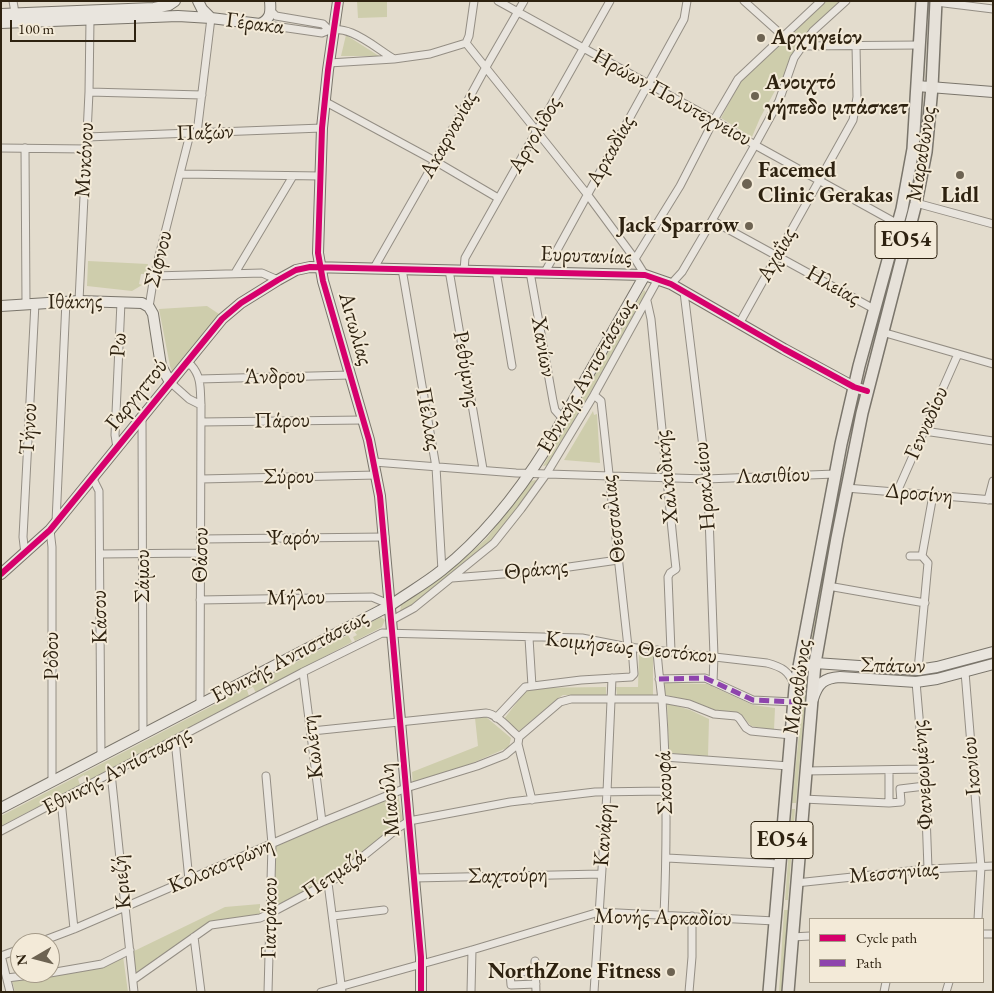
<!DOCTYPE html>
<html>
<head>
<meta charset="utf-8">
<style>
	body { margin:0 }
	#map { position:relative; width:994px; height:993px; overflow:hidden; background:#e3dccd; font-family:"EB Garamond",serif }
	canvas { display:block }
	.frame { position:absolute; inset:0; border:2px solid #2e2210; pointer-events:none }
	.legend { position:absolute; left:809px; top:918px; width:175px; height:65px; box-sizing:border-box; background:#f3ead8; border:1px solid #a49a88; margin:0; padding:6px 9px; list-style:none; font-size:15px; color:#2e2210 }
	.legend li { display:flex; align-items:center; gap:10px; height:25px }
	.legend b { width:25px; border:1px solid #a49a88 }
	.north { position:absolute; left:10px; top:933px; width:50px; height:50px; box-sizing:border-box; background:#f3ead8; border:1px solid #a49a88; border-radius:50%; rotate:262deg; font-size:14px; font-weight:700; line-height:20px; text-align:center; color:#2e2210 }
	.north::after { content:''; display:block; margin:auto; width:18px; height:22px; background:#6d6352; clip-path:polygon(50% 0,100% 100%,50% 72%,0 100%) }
	.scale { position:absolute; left:10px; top:20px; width:126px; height:22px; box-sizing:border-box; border:2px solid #2e2210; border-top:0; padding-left:6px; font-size:15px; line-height:18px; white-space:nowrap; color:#2e2210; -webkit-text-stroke:4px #f3ead8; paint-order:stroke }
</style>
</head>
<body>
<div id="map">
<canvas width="994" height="993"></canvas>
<div class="frame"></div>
<ul class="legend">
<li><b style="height:6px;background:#d6006c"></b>Cycle path</li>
<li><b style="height:6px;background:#8e44ad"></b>Path</li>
</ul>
<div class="north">N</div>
<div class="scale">100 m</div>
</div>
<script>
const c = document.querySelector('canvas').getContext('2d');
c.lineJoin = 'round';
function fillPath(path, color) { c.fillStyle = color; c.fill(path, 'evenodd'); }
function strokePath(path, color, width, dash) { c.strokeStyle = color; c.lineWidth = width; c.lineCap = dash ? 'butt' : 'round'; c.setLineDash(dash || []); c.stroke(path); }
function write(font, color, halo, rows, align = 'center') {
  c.font = font + ' "EB Garamond",serif'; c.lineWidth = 4; c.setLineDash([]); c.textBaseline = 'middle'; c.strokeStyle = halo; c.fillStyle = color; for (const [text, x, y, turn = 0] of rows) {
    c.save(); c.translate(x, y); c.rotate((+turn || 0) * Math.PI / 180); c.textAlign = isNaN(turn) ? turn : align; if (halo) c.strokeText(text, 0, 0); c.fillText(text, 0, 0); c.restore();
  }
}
const green = new Path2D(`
	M357,1H387V17L358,18Z
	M825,1H845L802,42L760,118L752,137L721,118L741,81Z
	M346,35L379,56H341Z
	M88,261L148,264L146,274H141L139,284L142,285L132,291L87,286Z
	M644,290L647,294L646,298L548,465L543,466Z
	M207,306L219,314L172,371L170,366L159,309Z
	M593,411L594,415L597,414L600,463L564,460Z
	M535,480L537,481L536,485L493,540L411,607L400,612L401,605L444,576L486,539L531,481Z
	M831,522H832L831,535L811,659L808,662Z
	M381,617L385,620L382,627L355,641L353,637L357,635L354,631Z
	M348,635L352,642L256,693L253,687L247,690L249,696L87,782L84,775L78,779L80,785L1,826V816Z
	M639,653L653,655V695H617L616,687H638Z
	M807,677L796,803H792L804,683Z
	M662,683L707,684L753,705L775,708L774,730L751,726L741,714L711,710L690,701L663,694Z
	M606,687V695H563L557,699L519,731L504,719L528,688Z
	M667,703L690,710L709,719L708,756L669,753Z
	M486,717L511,738L509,747L413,789L412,772L478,746L475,718Z
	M398,794L403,821L336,876L271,910L272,848L389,797L390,799Z
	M792,809H795L788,900H785Z
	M260,904V914L217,921L134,975L132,952L225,907Z
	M784,910H788L782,992H779Z
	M123,956L128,992H15L12,980L98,968Z`);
const street = new Path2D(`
	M13,1L15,13
	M498,1L714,120L755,145L898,224
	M744,1L783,36
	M936,2L993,9
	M271,11L276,16L323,24L328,29
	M260,24L322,33C346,20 374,47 394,59L430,54L466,43
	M466,43L587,194L635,259L645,275
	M466,43L469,36L474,1
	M802,46L919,45
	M329,63L394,59
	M89,92L202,95
	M324,101L435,161L498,198
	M197,133L211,18
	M87,137L322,128
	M1,148L86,149
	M25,148L26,304
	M181,174L321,176
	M916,203L993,224
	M713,221L874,309
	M635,259L680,186L714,120L738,79L821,1
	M374,268L435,161L486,67L524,1
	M402,269L436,467L442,571
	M449,270L483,469
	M464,270L465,258L610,1
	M496,271L512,366
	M530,272L553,401L555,410L563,419
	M545,272L684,19L687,1
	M235,273L293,176
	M154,276L262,273L278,280
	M671,284L682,272L702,238L755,145L779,101L794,58L813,31L846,1
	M684,292L708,488L714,656L713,682
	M79,301L89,92L90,20
	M647,301L651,319L675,560L676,569L670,573L668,577L671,651
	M149,307L154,276L190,134
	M739,324L853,120L857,97L856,45
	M882,332L993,364
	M185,365H191C202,377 200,390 201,405L200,704
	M199,379L350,375
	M170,382L189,399L201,405
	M594,395L601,401L628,647
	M142,417L143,734
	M201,422L363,420
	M924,431L993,441
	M117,448L115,435L121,302
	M374,462L516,473L706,479L835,474
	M93,479L99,491L101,756
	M201,479L377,475
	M846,488L993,500
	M897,492L958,354
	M988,500L993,481
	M56,522L66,301
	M50,530L52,547V782
	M201,539L385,537
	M25,554L23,537L35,303
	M100,554L201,553
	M910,556H922
	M452,578L541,571L618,560
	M828,586L925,603
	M200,600L372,597L391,605
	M392,620L414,608L494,543L521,509L547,473L594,395L658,279
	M529,638L532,686
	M657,650C658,666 660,683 662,700C667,771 667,844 664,916
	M918,670L928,563L922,556L933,495
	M303,672L322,822
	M965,672L981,867L978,919
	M659,679L705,678L753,700L794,702
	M916,682L925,786L928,869
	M496,718L525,687L581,680L631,677L634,674L632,647
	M312,731L486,713C498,714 510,730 519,737
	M175,740L189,880
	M518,744L532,800
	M664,757L789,766
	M805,771L923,769
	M111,773L134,992
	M266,776L272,844L268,992
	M803,799L889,803L901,802L900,789L925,786
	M61,800L74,929
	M889,803V770
	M1,831L303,672L382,633L582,638L628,647L767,663C782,667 789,671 794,685
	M667,858L780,864
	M414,878L601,874
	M328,883L342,992
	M796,883L928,869L993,866
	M333,916L384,910
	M983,934H993
	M194,937L201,992
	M792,937L810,936
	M37,943L74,929L322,822L406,788L477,766L505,755L518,744L519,737L560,702L571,699H662L689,704L714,714L736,716L739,718L746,728L751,731L791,735
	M1,955L10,992
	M1,956L20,949
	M535,961L536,992
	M523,972L510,973L511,985L536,984
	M50,973L102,964L130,950
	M7,978L47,973
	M133,980L211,925L260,918L269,914L335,879L398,828L409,821L510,802L595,792L665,791
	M321,992L472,950L599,912L775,921
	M471,992L472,950
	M594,992L607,792L612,678
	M689,992L692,957V916
	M884,992L886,982
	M946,992L949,982`);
const secondary = new Path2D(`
	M198,1L202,9L211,18
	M338,1L328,70L322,128L318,253L323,281L369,440L380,496L421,957V992
	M1,14L154,8L169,5L175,1
	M1,23L178,16L211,18L260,24C271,19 271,12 270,1
	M917,86L993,92
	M1,306L79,301L142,303L149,307L153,314L161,366L170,382
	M1,574L50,530L222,319L241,303L278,280L296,270L310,267L645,275L671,284L784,349L854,387L867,391
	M797,676L806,666L815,663L918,670L937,667L993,652
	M813,699C818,683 824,678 840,677L916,682L937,679L993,664
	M1,808L391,605C408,593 426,583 442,570C485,536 518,493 547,447L645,275`);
const primary = new Path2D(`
	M769,992L795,688L841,444L859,366L902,209L913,149L922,1
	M788,992L815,663L837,538L862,413L916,203L926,152L932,87L936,1`);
const quiet = new Path2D(`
	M659,679L705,678L753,700L794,702`);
const cycleway = new Path2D(`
	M338,1L328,70L322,128L318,253L323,281L369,440L380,496L421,957V992
	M1,574L50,530L222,319L241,303L278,280L296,270L310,267L645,275L671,284L784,349L854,387L867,391`);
const markers = [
	[761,38,5,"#6d6352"],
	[755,96,5,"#6d6352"],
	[960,175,5,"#6d6352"],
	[747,184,6,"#6d6352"],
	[749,226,5,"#6d6352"],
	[671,972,5,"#6d6352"]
];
const shields = [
	[906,240,62],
	[782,840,62]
];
const shieldNames = [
	["ΕΟ54",906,240],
	["ΕΟ54",782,840]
];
const streetNames = [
	["Γέρακα",255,24,7],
	["Ηρώων Πολυτεχνείου",672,98,29],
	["Παξών",205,133,-2],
	["Ακαρνανίας",449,135,-61],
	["Αργολίδος",535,135,-60],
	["Αρκαδίας",611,151,-61],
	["Μαραθώνος",922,154,-81],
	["Μυκόνου",85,160,-87],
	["Αχαΐας",777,255,-61],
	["Ευρυτανίας",586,256,2],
	["Σίφνου",159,259,-76],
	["Ηλείας",833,286,29],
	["Ιθάκης",75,302,-1],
	["Αιτωλίας",355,329,74],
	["Ρω",119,345,-87],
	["Χανίων",543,347,80],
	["Ρεθύμνης",466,369,80],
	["Εθνικής Αντιστάσεως",587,376,-60],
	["Άνδρου",275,377,-1],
	["Γαργηττού",137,395,-51],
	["Πέλλας",428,419,80],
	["Πάρου",282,421,-1],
	["Γενναδίου",927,423,-66],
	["Τήνου",29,429,-87],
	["Λασιθίου",773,476,-2],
	["Σύρου",289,477,-1],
	["Χαλκιδικής",667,477,-96],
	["Ηρακλείου",705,486,-95],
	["Δροσίνη",919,494,5],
	["Θεσσαλίας",614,519,-97],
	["Ψαρόν",293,538,-1],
	["Θάσου",201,555,-89],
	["Θράκης",536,570,-6],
	["Σάμου",143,576,-90],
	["Μήλου",296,598,-1],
	["Κάσου",100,617,-91],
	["Κοιμήσεως Θεοτόκου",631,648,6],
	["Ρόδου",52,656,-90],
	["Εθνικής Αντιστάσεως",290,657,-28],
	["Σπάτων",893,666,1],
	["Μαραθώνος",798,687,-82],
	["Κωλέτη",313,747,-97],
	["Ικονίου",972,766,-95],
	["Εθνικής Αντίστασης",117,771,-28],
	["Φανερωμένης",923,775,-94],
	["Σκουφά",665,783,-92],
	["Μιαούλη",390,800,-95],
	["Κανάρη",604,835,-86],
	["Κολοκοτρώνη",221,866,-23],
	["Μεσσηνίας",894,873,-5],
	["Πετμεζά",334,875,-34],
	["Σαχτούρη",508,876,-1],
	["Κριεζή",122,882,-96],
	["Γιατράκου",270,918,-89],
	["Μονής Αρκαδίου",663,918,1]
];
const poiNames = [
	["Αρχηγείον",771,38],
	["Ανοιχτό",765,83],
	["γήπεδο μπάσκετ",765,108],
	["Facemed",758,171],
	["Clinic Gerakas",758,196],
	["Lidl",960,196,"center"],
	["Jack Sparrow",739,226,"right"],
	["NorthZone Fitness",661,972,"right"]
];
fillPath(green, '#cecdac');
strokePath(street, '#948e84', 9);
strokePath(secondary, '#7a756b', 12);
strokePath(primary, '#7a756b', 14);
strokePath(street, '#e9e5de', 7);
strokePath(secondary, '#e9e5de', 10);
strokePath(primary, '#e6e1d9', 11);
strokePath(quiet, '#8e44ad', 5, [10, 5]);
strokePath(cycleway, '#d6006c', 6);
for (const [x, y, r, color] of markers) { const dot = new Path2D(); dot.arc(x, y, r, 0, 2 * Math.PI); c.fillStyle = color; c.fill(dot); strokePath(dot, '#f3ead8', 2); }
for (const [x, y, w] of shields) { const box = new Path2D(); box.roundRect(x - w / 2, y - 18.5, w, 37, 4); c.fillStyle = '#f3ead8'; c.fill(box); strokePath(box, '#2e2210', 1); }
write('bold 21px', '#2e2210', null, shieldNames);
write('22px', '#2e2210', '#f3ead8', streetNames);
write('bold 22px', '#2e2210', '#f3ead8', poiNames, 'left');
</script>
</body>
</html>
